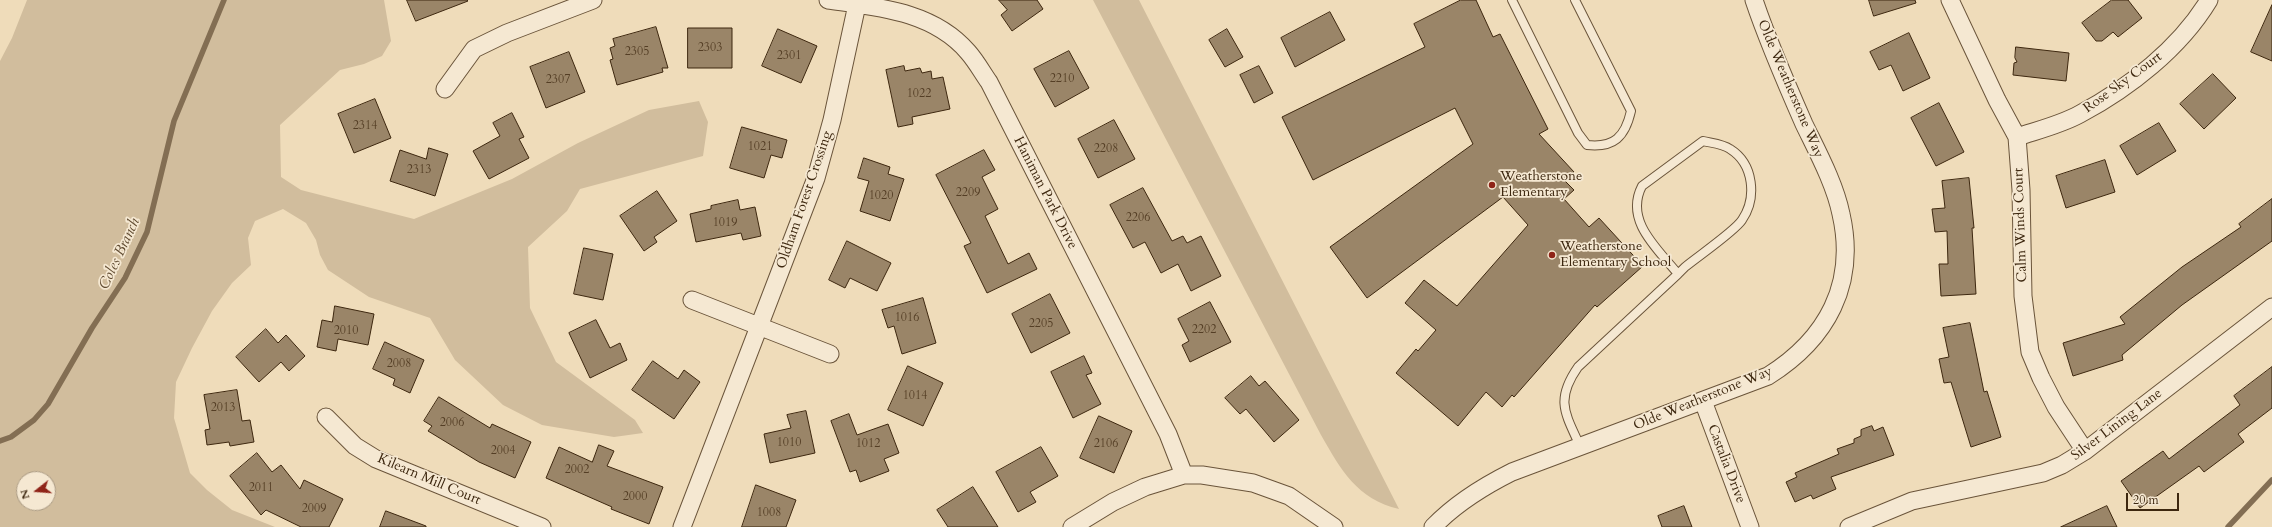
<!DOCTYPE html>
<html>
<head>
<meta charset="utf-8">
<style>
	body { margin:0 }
	#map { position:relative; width:2272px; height:527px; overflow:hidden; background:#efdcba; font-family:Cardo,serif }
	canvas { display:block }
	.north { position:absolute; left:16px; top:471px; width:40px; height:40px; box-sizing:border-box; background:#f5e8d2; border:1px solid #ab9b84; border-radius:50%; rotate:253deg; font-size:11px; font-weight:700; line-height:16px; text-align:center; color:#3d270f }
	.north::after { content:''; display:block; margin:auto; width:14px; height:18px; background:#8f2418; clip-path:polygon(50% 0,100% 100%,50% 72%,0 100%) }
	.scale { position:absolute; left:2126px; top:493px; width:53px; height:18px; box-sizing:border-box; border:2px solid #3d270f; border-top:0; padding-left:5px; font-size:12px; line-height:14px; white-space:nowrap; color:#3d270f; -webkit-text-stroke:3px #f5e8d2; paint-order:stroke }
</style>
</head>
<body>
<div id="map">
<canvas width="2272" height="527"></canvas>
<div class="north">N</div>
<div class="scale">20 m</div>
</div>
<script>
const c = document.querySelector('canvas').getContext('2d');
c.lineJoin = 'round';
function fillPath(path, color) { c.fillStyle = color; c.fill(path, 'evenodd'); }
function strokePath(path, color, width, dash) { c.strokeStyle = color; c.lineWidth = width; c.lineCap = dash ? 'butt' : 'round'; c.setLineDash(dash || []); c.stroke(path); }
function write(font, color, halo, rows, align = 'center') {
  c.font = font + ' Cardo,serif'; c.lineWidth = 3.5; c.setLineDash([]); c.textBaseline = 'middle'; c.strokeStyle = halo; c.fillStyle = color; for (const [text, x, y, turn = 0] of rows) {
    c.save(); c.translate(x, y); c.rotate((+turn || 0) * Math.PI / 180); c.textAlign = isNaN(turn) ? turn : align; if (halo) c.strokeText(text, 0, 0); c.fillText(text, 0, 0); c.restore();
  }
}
const green = new Path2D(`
	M27,0H384L391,41L382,56L364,64L340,70L280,125L281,177L301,190L414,219L512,179L578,143L649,110L699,101L708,122L703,156L580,189L567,211L528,247L530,308L556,362L635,420L643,433L614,437L542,425L503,405L455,360L430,318L369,297L328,270L320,255L316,240L306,223L283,209L255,221L248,238L251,265L232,283L212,311L192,348L176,382L174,418L190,473L207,490L232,510L275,527H0V61L12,38ZM24,479H48V503H24Z
	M1093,0H1139L1399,509C1357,499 1341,470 1321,435Z`);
const stream = new Path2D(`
	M0,441L11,437L34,420L48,404L92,328L125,278L147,232L174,121L224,0
	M2228,527L2272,480`);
const building = new Path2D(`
	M407,0H467L468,1L416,21Z
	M999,0H1037L1043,9L1012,31L1001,15L1007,10Z
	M1461,0H1476L1493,37L1500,34L1548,129L1539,134L1574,172L1565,181L1574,190L1564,199L1589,227L1599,218L1643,266L1597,307L1595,305L1514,397L1512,395L1502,407L1486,392L1458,426L1396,373L1416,349L1418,351L1436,330L1405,303L1424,280L1457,306L1528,225L1503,197L1367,298L1330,247L1473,144L1455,108L1313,180L1282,117L1425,47L1414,24Z
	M1869,0H1915L1916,3L1874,16Z
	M2112,0H2128L2142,18L2118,37L2113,32L2102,41H2096L2082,23Z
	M2272,5V61L2251,52Z
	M1330,12L1345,40L1295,67L1281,38Z
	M656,27L668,68H662L663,72L617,85L610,60L613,59L610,48L615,46L613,39Z
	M688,28H732V68H688Z
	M778,29L817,46L801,83L762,66Z
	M1227,29L1243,57L1225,67L1209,40Z
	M1909,33L1930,78L1903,91L1891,65L1879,70L1870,52Z
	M2016,47L2069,53L2066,81L2013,75L2014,63L2017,62L2015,58Z
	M1069,51L1089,88L1055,107L1034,69Z
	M569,52L585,92L546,108L530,67Z
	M904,66L905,71L920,68L922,73L931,71L932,79L943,77L950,109L912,117L913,124L898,127L886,70Z
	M1259,66L1273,93L1254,103L1240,75Z
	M2213,74L2236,98L2204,129L2180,104Z
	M375,99L391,138L354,153L338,114Z
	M1939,103L1964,152L1936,166L1911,118Z
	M512,113L524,137L519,139L529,158L489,179L473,151L500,136L493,123Z
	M1114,120L1135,159L1098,178L1078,139Z
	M2159,123L2176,151L2137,175L2120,146Z
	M742,127L787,140L782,158L771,155L764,178L730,168Z
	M429,148L448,154L435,196L390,181L400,150L426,159Z
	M984,150L995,170L982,177L998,209L985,216L1008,264L1029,253L1037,269L987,293L964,246L971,243L936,175Z
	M864,158L890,167L888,174L904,179L890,221L860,211L869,181L858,178Z
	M2105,160L2115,192L2066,208L2056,176Z
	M1969,178L1974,228H1972L1976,294L1941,296L1939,264H1948L1947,231L1935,232L1932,209L1945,208L1942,181Z
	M1143,188L1172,241L1183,236L1187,243L1201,236L1221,276L1191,291L1178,264L1161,273L1145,242L1133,248L1110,205Z
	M657,191L677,221L654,237L657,242L644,251L620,216Z
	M2272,199V241L2182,305L2122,355L2123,360L2073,376L2063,343L2125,324L2120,317L2182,267L2241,227L2239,224Z
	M738,200L740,210L755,207L761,236L743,240L741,233L696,242L690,214L711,209V206Z
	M847,241L891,263L877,291L850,278L845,288L829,280Z
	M584,248L613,254L603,300L574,294Z
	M1050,294L1070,333L1031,353L1012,314Z
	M923,298L936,343L902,354L894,326L888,328L882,310Z
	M1210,302L1231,342L1190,362L1182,345L1189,341L1178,319Z
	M335,306L374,314L368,345L338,339L336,351L317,347L322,320L332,322Z
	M596,320L610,348L620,343L627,360L590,378L569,333Z
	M1970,323L1984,392L1987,391L2001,437L1971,447L1951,382L1944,383L1939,359L1949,357L1943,328Z
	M266,329L278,343L286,335L305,356L289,371L281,362L259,382L236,357Z
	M385,342L424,360L410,393L393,385L395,379L373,369Z
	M1084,356L1092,373L1086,375L1101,404L1073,418L1051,372Z
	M653,361L678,379L684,370L700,382L674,419L632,390Z
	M908,366L943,383L923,426L888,410Z
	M2272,367V408L2238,434L2244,442L2204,472L2199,466L2140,508L2121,481L2163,451L2169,459L2240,405L2234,396Z
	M1251,376L1259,386L1265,381L1299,420L1274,442L1246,409L1240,414L1225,398Z
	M237,390L242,421L250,420L254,442L230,446L229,442L207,445L205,430L210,429L204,395Z
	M439,397L490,428L492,424L531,442L515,478L479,462L428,431L432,426L424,421Z
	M806,411L815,453L770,463L764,434L791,428L787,415Z
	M849,414L857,435L888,424L899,453L884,459L889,471L860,482L856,470L850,472L831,421Z
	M1099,416L1132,431L1114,473L1080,458Z
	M1872,426L1874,431L1883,427L1894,455L1831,477L1836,489L1813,499L1811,495L1795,502L1786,482L1797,477L1795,473L1839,454L1837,449L1854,443V439L1861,436V430Z
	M599,445L614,451L607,466L663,487L649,524L611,509L612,507L546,478L559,447L592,462Z
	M1041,447L1058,476L1030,492L1036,502L1018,512L996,472Z
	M257,453L272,472L281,465L300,489L304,480L343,499L329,527H301L266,510L261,515L230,476Z
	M756,485L796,500L786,527H742Z
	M973,487L998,527H948L937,510Z
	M1684,506L1692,527H1662L1658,516Z
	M2107,506L2117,527H2061Z
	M386,511L426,526V527H380Z`);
const service = new Path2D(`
	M1512,0L1578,133L1587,145C1614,148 1625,137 1631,111L1575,0
	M1580,446C1565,413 1555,400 1578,367L1678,274L1685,267C1697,257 1735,231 1742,220C1757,198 1754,164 1730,149C1723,144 1711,143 1703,141L1642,186C1624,221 1658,249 1678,274`);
const minor = new Path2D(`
	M828,0C877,7 933,11 968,52C976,61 982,72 989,82L1168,434L1184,475
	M1950,0L1997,100L2017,137L2021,190L2023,296L2030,352L2041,378L2056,407L2085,451
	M445,89L474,49L507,33L593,0
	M2017,137C2038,130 2060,125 2080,114C2129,88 2180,48 2209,0
	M692,300L830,354
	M1703,401L1750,527
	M326,417L355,446L376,459L542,527
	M682,527L816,178L832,120L858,0
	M1072,527L1113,502L1145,487L1184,475H1202L1253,483L1289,496L1334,527
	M1433,527C1456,503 1484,486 1512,472L1768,376C1827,339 1857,284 1841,214C1835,184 1817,151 1804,124C1786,83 1768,42 1754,0
	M1849,527L1912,501L2043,473L2062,465L2085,451L2272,307`);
const markers = [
	[1492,185,4,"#8f2418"],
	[1552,255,4,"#8f2418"]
];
const numberNames = [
	["2303",710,48],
	["2305",637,52],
	["2301",789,56],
	["2210",1062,79],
	["2307",558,80],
	["1022",919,94],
	["2314",365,126],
	["1021",760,147],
	["2208",1106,149],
	["2313",419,170],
	["2209",968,193],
	["1020",881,196],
	["2206",1138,218],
	["1019",725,223],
	["1016",907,318],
	["2205",1041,324],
	["2202",1204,330],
	["2010",346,331],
	["2008",399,364],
	["1014",915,396],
	["2013",223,408],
	["2006",452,423],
	["1010",789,443],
	["1012",868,444],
	["2106",1106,444],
	["2004",503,451],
	["2002",577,470],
	["2011",261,488],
	["2000",635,497],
	["2009",314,509],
	["1008",769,513]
];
const streetNames = [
	["Rose Sky Court",2123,83,-36],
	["Olde Weatherstone Way",1790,89,67],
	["Haniman Park Drive",1045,193,63],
	["Oldham Forest Crossing",805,200,-71],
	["Calm Winds Court",2021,225,-92],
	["Olde Weatherstone Way",1703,399,-22],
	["Silver Lining Lane",2117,425,-37],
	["Castalia Drive",1726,464,69],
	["Kilearn Mill Court",429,480,23]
];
const poiNames = [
	["Weatherstone",1500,177],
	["Elementary",1500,193],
	["Weatherstone",1560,247],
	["Elementary School",1560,263]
];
const waterNames = [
	["Coles Branch",120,254,-65]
];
fillPath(green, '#d1bd9d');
strokePath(stream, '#836e53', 5.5);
fillPath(building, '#9a8568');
strokePath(building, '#3d270f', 1);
strokePath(service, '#6a543a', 10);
strokePath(minor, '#6a543a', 19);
strokePath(service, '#f5e8d2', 8);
strokePath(minor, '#f5e8d2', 17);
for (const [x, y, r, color] of markers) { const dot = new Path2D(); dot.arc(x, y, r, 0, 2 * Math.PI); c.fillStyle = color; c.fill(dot); strokePath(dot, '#f5e8d2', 1.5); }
write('12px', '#543e25', null, numberNames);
write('14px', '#3d270f', '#f5e8d2', streetNames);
write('14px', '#3d270f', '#f5e8d2', poiNames, 'left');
write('italic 15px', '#604b31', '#f5e8d2', waterNames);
</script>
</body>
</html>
